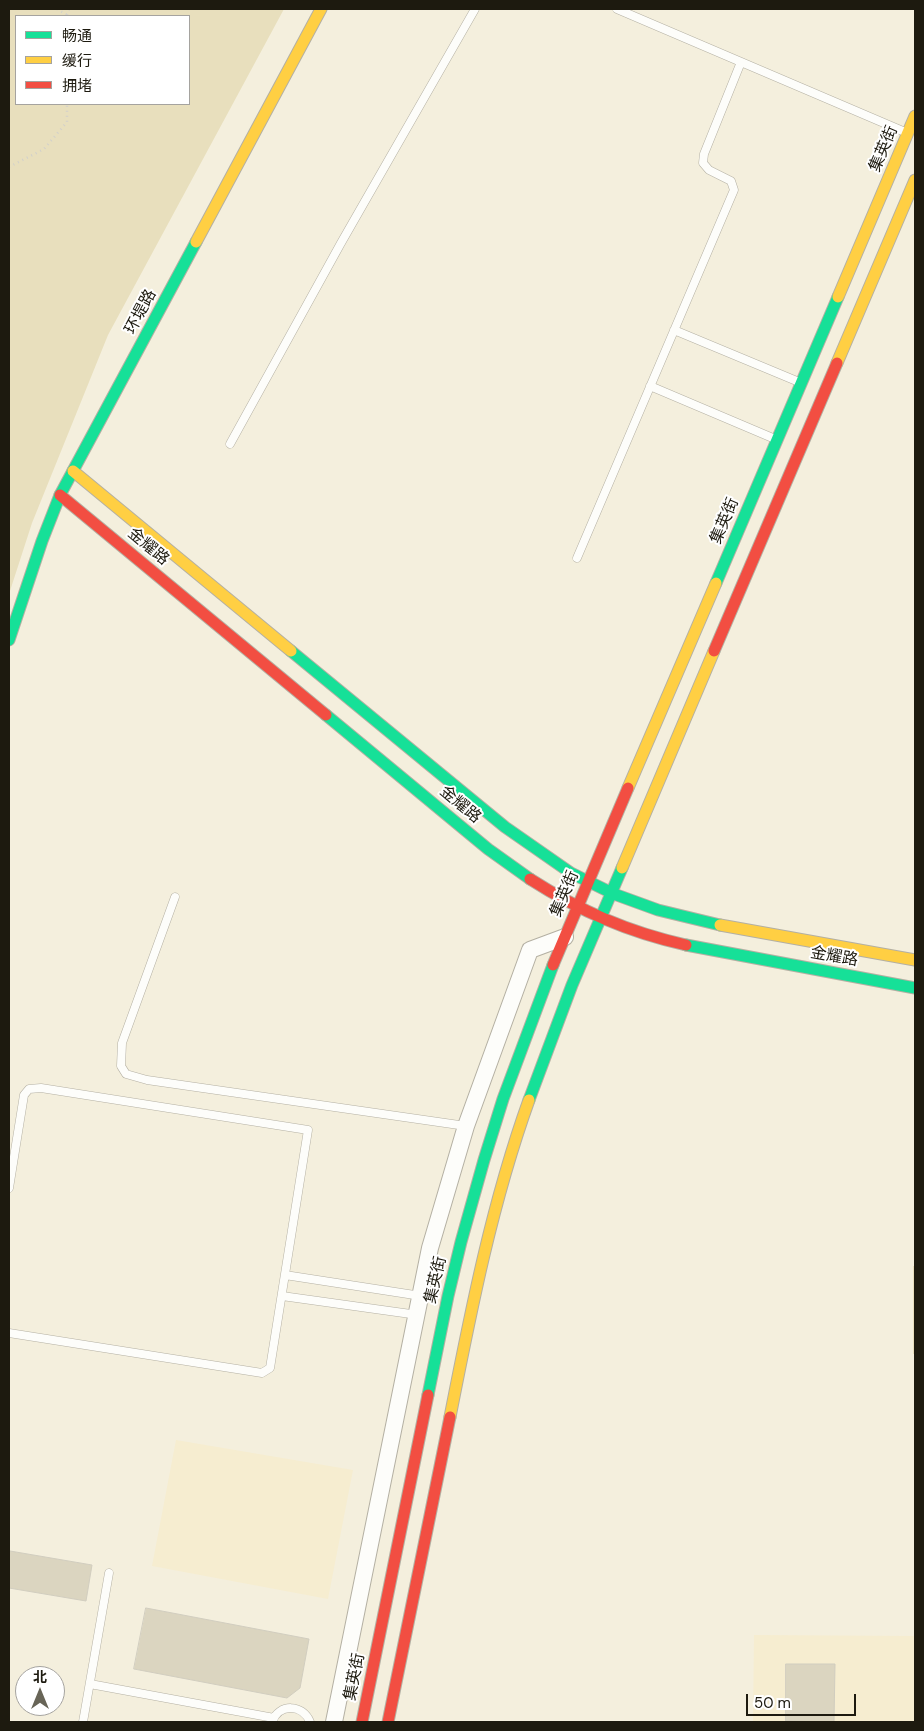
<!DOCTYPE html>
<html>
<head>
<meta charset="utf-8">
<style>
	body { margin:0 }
	#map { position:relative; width:924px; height:1731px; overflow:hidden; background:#f4efdd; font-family:"DM Sans","Noto Sans SC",sans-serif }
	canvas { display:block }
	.frame { position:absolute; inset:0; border:10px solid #1d1a0f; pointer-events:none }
	.legend { position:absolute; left:15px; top:15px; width:175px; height:90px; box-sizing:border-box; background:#fff; border:1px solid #a5a39f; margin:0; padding:6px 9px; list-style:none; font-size:15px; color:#1d1a0f }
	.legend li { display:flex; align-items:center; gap:10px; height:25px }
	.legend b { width:25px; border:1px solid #a5a39f }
	.north { position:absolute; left:15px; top:1666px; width:50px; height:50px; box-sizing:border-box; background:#fff; border:1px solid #a5a39f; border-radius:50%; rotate:0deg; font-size:14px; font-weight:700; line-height:20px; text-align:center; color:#1d1a0f }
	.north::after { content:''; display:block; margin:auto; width:18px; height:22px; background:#686557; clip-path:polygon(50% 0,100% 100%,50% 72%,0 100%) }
	.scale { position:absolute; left:746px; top:1694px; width:110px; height:22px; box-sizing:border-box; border:2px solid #1d1a0f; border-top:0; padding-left:6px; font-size:15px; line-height:18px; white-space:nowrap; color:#1d1a0f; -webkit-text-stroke:4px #fff; paint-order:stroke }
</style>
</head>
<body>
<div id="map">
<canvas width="924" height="1731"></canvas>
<div class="frame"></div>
<ul class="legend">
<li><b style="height:6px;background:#16e098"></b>畅通</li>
<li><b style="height:6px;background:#ffcf43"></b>缓行</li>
<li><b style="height:6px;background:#f24e42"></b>拥堵</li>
</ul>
<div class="north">北</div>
<div class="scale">50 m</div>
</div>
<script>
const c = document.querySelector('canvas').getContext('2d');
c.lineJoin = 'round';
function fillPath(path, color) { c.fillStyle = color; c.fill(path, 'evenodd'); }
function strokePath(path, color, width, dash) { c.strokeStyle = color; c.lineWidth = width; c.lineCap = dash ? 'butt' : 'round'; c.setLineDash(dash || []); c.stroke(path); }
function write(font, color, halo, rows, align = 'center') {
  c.font = font + ' "DM Sans","Noto Sans SC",sans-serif'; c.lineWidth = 4; c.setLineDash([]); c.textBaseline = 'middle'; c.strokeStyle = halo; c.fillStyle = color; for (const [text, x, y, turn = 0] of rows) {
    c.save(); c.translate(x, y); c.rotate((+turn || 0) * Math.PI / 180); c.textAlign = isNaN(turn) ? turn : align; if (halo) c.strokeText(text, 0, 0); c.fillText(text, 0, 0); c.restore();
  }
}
const built = new Path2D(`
	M176,1440L353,1470L328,1599L152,1566Z
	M754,1635L915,1636V1722H753Z`);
const green = new Path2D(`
	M9,9H284L108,335L32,523L9,594ZM16,16H189V104H16Z
	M913,1266H915V1354H913Z`);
const building = new Path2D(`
	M10,1551L92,1565L86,1601L9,1588V1561Z
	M146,1608L309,1639L300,1688L287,1698L134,1669Z
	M786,1664H835L834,1722L786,1721Z`);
const path = new Path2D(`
	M57,9L67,15
	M67,15L69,9
	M9,167L44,149L67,122V104`);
const lane = new Path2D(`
	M617,9L905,132
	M674,330L799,382
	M650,386L775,439
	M230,444L341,243L475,9
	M577,558L734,190L731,181L709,170L703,163L704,154L741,62
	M175,897L122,1043L121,1066L126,1074L147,1080L466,1126
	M9,1188L24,1095L29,1089L41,1088L308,1130L270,1368L262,1373L9,1333
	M285,1275L421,1296
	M282,1296L418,1315
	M90,1684L274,1718
	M83,1722L109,1573
	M272,1722C279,1703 303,1704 310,1722`);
const street = new Path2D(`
	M334,1722L430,1248L466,1126L530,950L565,937`);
const fast = new Path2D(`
	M716,583L838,297
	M9,640L42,541L60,495L196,242
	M291,651L505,827L571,873L614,894L658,910L720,925
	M326,715L488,849L530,879
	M686,945L915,988
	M529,1100L572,985L622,868
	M428,1395L448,1296L461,1242L484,1160L503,1099L553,965`);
const slow = new Path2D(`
	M196,242L321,9
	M838,297L915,116
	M837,363L915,180
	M73,471L291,651
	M628,788L716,583
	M622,868L714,651
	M720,925L915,960
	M450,1417C471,1310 492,1203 529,1100`);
const jam = new Path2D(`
	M60,495L326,715
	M714,651L837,363
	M530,879C580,911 628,932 686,945
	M553,965L628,788
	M362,1722L428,1395
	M388,1722L450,1417`);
const streetNames = [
	["集英街",884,149,-67],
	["环堤路",141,312,-62],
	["集英街",725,521,-67],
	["金耀路",148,547,40],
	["金耀路",460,805,40],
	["集英街",565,894,-67],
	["金耀路",834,957,10],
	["集英街",436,1280,-77],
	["集英街",355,1677,-79]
];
fillPath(built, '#f6edd0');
fillPath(green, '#e8dfbd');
fillPath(building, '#dbd5c0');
strokePath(building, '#d1cdbf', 1);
strokePath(lane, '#b4b0a3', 9);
strokePath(street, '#b4b0a3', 18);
strokePath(fast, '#b4b0a3', 13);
strokePath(slow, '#b4b0a3', 13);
strokePath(jam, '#b4b0a3', 13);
strokePath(path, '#d1d0cb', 2.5, [1, 4]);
strokePath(lane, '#fdfdfa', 8);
strokePath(street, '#fdfdfa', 16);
strokePath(fast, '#16e098', 11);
strokePath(slow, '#ffcf43', 11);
strokePath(jam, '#f24e42', 11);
write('16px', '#1d1a0f', '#fff', streetNames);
</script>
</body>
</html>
